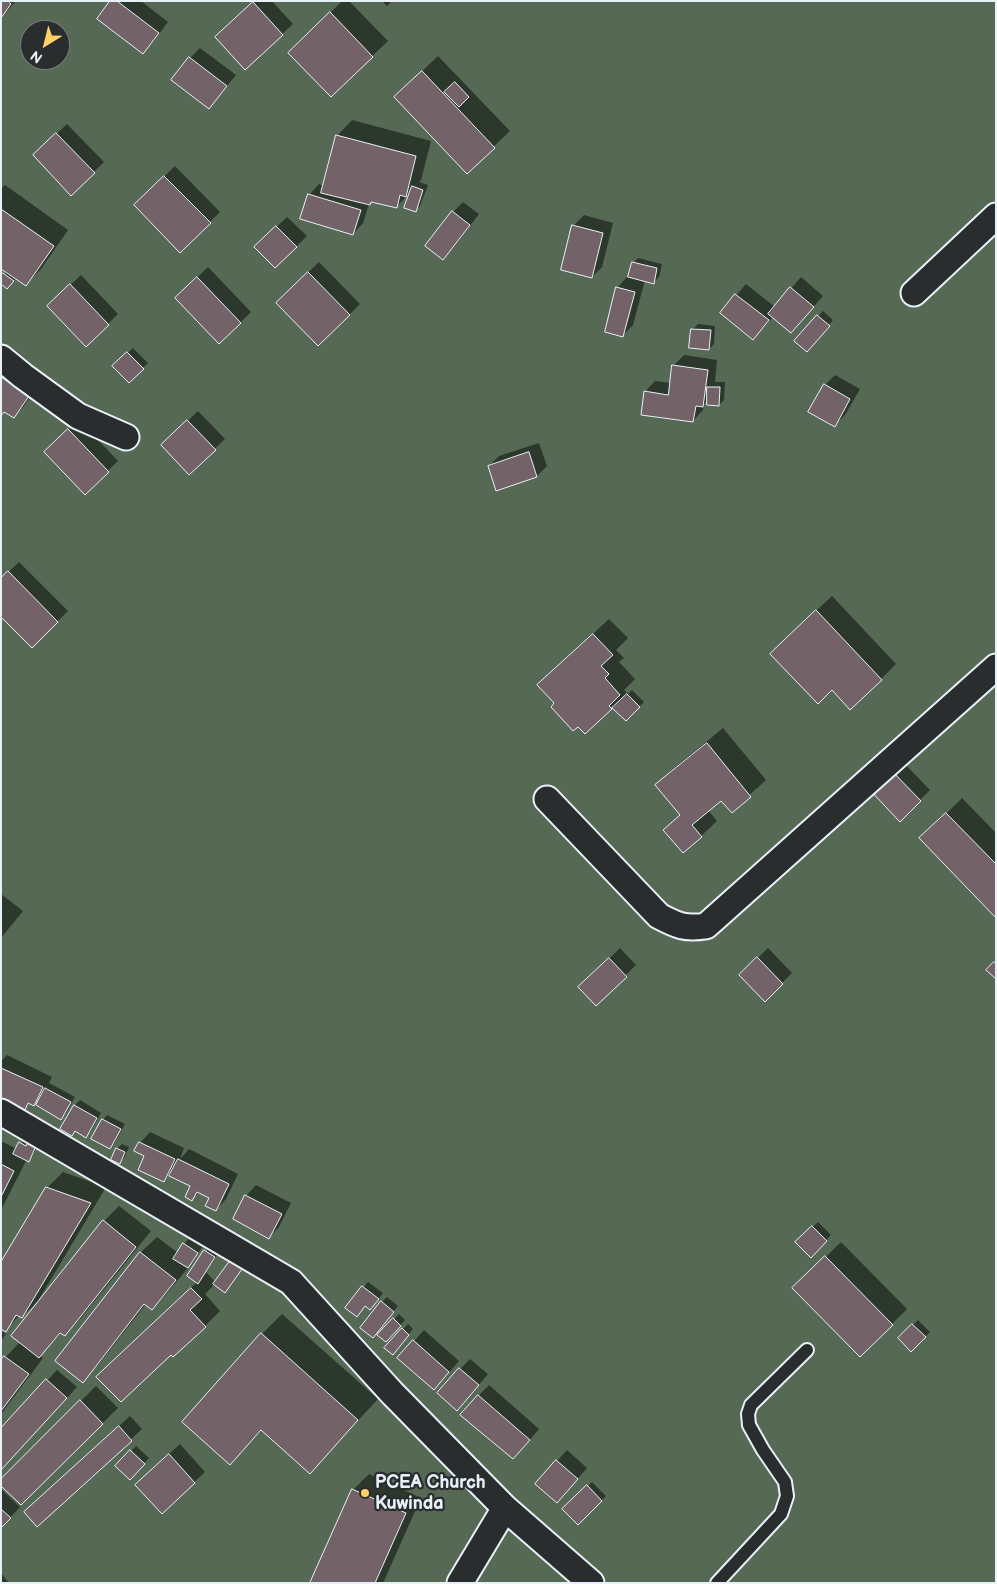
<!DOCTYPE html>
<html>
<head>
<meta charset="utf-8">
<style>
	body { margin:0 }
	#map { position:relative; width:997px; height:1584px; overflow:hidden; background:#39383a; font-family:"Balsamiq Sans",sans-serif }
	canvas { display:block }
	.frame { position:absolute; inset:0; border:2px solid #e8f1f8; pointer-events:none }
	.north { position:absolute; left:20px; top:20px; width:50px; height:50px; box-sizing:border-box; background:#2a2d2e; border:1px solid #767b7f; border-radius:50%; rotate:216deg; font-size:14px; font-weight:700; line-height:20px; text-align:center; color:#e8f1f8 }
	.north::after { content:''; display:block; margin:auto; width:18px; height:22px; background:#ffd166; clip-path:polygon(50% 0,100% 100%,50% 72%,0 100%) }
</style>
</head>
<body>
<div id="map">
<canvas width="997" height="1584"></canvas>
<div class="frame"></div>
<div class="north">N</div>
</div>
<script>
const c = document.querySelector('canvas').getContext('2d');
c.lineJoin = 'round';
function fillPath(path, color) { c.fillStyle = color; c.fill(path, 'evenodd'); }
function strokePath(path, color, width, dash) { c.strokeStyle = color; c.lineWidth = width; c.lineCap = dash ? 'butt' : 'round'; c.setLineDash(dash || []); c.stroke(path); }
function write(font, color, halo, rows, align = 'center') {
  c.font = font + ' "Balsamiq Sans",sans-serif'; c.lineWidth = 4.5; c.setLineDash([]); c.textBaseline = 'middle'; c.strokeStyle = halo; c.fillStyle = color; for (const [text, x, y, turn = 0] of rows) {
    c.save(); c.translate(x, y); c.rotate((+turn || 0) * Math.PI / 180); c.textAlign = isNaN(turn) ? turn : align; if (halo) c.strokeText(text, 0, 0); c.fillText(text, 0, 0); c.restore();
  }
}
const green = new Path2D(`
	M1,1H996V1583H1ZM30,30H60V60H30Z`);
const shadow = new Path2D(`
	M1,1H16L1,18Z
	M112,1H141L168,22L153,42L143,52Z
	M255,1H272L293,24L282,34L227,27Z
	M342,1H349L388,41L331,95L290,53Z
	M382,1H392L387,6Z
	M200,48L236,75L209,108L190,58Z
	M438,56L510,131L467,172L411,82Z
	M352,120L431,141L421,180L419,182L428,185L420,206L415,211L411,192L396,207L372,201L369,204L363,223L353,234L309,195L319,184L324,186L337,136Z
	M67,124L104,162L71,194L34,155Z
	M175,166L220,212L180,251L135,205Z
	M5,185L68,230L41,269L26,284L16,277L12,282L1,277L7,271L1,267V188Z
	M463,202L479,214L453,248L443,258L453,212Z
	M584,215L613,223L602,267L592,277L573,226Z
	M287,217L307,236L296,247H256Z
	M638,258L662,264L659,277L654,282L645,280L633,325L623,335L617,288L627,277L629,278L633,263Z
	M319,262L360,304L349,315L288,292Z
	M208,267L251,312L240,323L176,298Z
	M81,275L118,314L108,324L59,296Z
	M801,277L823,296L791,332L773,317L753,338L721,313L746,284L775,307Z
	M823,311L833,320L811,346L796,341Z
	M698,324L715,326L714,344L709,349L693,329Z
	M133,348L148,363L129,381L114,366Z
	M684,355L717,360L715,382H725L724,400L719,405L708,400L704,404L703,410L693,421L645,392L655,381L671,383L673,366Z
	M1,362L38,385L24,406L14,417L5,411L1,414Z
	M835,375L860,389L845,415L835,425L825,385Z
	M198,411L225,439L189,473L173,435Z
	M79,420L118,461L85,493L56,441Z
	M539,443L547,466L537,476L489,466L499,456Z
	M19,562L68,611L32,647L1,579Z
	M832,596L896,664L881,679L832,689L787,638Z
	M609,619L628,638L616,650L624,658L619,662L635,679L624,690L628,694L632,690L644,702L626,720L612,706L585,732L556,703L554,670Z
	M723,728L766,780L732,811L721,799L708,810L717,821L701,836L665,830L681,814L657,785L672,770Z
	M900,759L930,790L900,820L870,788Z
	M962,798L996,833V916L937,823Z
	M1,894L23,911L1,938Z
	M620,948L636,965L596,1004L580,987Z
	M768,948L792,973L765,1000L740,975Z
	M7,1055L52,1077L49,1083L75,1097L66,1113L61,1118L41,1097L34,1104L30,1102L25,1108L1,1097V1061Z
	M80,1100L101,1113L91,1131L86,1136L76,1130L62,1128L75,1105Z
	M107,1115L125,1124L115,1142L110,1147L103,1120Z
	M150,1132L184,1148L180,1159L189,1149L238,1174L226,1199L216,1210L210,1198L199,1192L192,1199L191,1185L169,1175L164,1180L145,1155L140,1143Z
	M25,1138L40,1141L33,1155L29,1160L27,1159L1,1210V1141L17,1149Z
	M122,1144L129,1147L124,1158L119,1163L117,1149Z
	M63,1172L106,1187L38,1301L22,1317L20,1315L6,1330L47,1188Z
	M256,1185L291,1203L279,1227L269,1237L246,1196Z
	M119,1206L151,1231L80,1319L65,1335L62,1332L40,1356L43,1358L1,1414V1362L20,1342L104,1221Z
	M818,1222L831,1235L811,1256L797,1242Z
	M157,1237L178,1253L188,1239L202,1247L193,1262L167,1293L152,1309L146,1304L98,1365L83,1381L57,1361L141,1252Z
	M841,1242L907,1309L860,1356L794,1288Z
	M210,1246L219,1252L206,1272L216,1283L236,1257L246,1264L225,1291L215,1284L205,1294L220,1311L205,1326L171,1353L114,1361L197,1282L188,1276Z
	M368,1282L383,1293L375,1304L347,1308Z
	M387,1297L398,1306L377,1332L382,1302Z
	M282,1314L378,1399L310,1472L262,1430L230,1464L262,1334Z
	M399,1314L405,1320L386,1341L379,1335Z
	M918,1320L930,1332L911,1350L900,1338Z
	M408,1324L413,1329L397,1348L403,1329Z
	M424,1330L459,1361L444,1378L414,1341Z
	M1,1331L6,1334L1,1341Z
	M470,1359L488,1374L467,1399L460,1369Z
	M57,1370L77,1387L10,1460L1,1430Z
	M489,1385L539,1429L523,1448L478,1396Z
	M96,1386L118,1408L21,1504L1,1480Z
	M130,1416L142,1429L37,1526L36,1502Z
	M180,1444L205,1472L162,1512L147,1474Z
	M136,1446L149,1458L135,1473L117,1466Z
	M567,1450L587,1468L567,1491L537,1484Z
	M369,1474L421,1498L383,1583H311L353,1490Z
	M592,1482L606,1496L578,1523L564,1509Z
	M1,1489L20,1507L1,1527Z
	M1,1573L9,1583H1Z`);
const building = new Path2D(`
	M1,1H8L11,4L1,18Z
	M110,1H117L159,33L143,54L97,19Z
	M253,2L283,35L245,70L215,37Z
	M330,12L373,57L331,97L288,53Z
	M189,57L227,86L209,109L171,80Z
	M422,71L495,148L467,174L394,97Z
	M455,82L469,97L459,107L444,92Z
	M56,133L95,173L71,196L33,155Z
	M336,135L416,156L406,197L400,195L397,208L371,202L370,205L321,193Z
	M164,176L211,223L180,253L134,205Z
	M412,186L423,190L416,212L404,208Z
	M308,194L361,210L353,235L300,219Z
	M1,209L54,246L26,286L1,269Z
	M452,211L470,225L443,260L425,246Z
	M572,225L603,233L592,278L561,270Z
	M276,226L297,247L275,268L254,247Z
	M632,262L657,268L654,284L628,277Z
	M308,272L350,315L318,346L276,303Z
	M3,273L14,281L7,289L1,284V275Z
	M197,277L241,323L219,344L175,298Z
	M70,284L109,325L86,347L47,306Z
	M616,287L635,292L623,337L605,332Z
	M790,287L814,307L791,333L768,314Z
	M735,294L769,320L753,340L720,313Z
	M817,315L830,326L807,352L794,341Z
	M691,329L711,330L709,350L689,348Z
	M127,352L144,369L129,383L112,366Z
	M672,365L708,370L703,407L696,406L693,422L641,415L644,391L668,395Z
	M1,377L29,396L14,418L4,412L1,416Z
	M824,384L850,399L835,427L808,412Z
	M707,387H720L719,406L707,405Z
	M187,420L216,450L189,475L161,445Z
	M68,429L109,472L85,495L44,452Z
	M529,452L537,477L496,491L488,466Z
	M8,571L58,622L32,648L1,617V578Z
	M816,610L882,680L850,710L832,690L818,704L770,654Z
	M593,634L613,655L601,666L609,674L605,678L620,695L609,706L612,709L585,734L578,727L573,731L551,707L554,703L537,685Z
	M627,694L640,707L626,721L612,708Z
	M707,743L751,797L732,813L721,801L692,825L702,837L683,853L663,830L680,815L655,785Z
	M889,768L921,801L900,822L868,788Z
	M946,813L996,864V918L919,838Z
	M757,957L783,984L765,1002L739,975Z
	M609,958L627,977L596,1006L578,987Z
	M994,962L996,963V979L986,970Z
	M1,1068L43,1087L34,1106L28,1103L25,1110L1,1098Z
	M45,1088L71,1102L61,1120L36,1105Z
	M74,1105L97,1118L86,1138L75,1131L72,1136L60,1129Z
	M102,1119L121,1129L110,1149L91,1139Z
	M19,1142L26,1146L28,1142L36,1146L29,1162L13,1154Z
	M139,1142L175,1159L164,1182L138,1170L144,1156L134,1151Z
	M116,1148L125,1152L120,1164L111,1160Z
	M178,1159L229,1184L216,1211L205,1206L209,1198L197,1192L192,1201L185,1197L190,1186L169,1176Z
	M1,1164L14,1171L1,1197Z
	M46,1187L91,1203L22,1318L16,1315L6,1332L1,1329V1262Z
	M245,1195L282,1214L269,1239L233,1219Z
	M103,1220L136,1247L65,1336L60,1333L39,1358L11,1336Z
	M812,1226L827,1241L811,1258L795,1242Z
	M183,1243L198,1253L188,1268L173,1259Z
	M204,1250L215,1257L198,1284L187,1276Z
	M140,1252L176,1280L152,1310L144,1304L83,1383L55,1361Z
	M825,1256L893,1325L860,1357L792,1288Z
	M230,1261L242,1269L225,1293L213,1284Z
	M362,1286L379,1299L370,1310L365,1306L357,1317L345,1308Z
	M191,1288L202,1299L190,1310L206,1327L173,1357L171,1355L121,1402L96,1377Z
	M381,1301L394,1312L373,1338L360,1328Z
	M393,1318L401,1326L386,1342L377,1335Z
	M912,1324L926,1337L911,1352L898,1338Z
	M402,1328L409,1335L393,1355L384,1348Z
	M261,1333L358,1420L310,1474L261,1430L230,1465L182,1422Z
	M413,1340L449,1372L434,1390L397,1358Z
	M4,1356L29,1374L1,1411V1360Z
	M459,1368L479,1385L457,1411L437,1393Z
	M46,1379L67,1398L1,1470V1428Z
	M478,1395L530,1440L513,1459L460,1415Z
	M80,1400L103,1424L21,1505L1,1486V1479Z
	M119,1426L132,1441L37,1527L24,1512Z
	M130,1450L145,1464L130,1480L115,1466Z
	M169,1454L195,1483L162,1514L135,1485Z
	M556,1460L578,1479L557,1503L535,1484Z
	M587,1485L602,1501L578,1525L562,1509Z
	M352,1489L406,1513L375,1583H310Z
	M1,1509L11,1518L1,1528Z`);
const service = new Path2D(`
	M717,1583L781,1514L787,1496L785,1482L763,1450L749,1425L748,1414L751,1405L807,1350`);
const minor = new Path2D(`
	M914,293L996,216
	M1,358L23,376L78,416L126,437
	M547,799L659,916C678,926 685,929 706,926L996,667
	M1,1112L291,1282L392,1393L505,1508L591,1583
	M460,1583L505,1508`);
const markers = [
	[365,1493,5,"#ffd166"]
];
const poiNames = [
	["PCEA Church",375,1483],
	["Kuwinda",375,1504]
];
fillPath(green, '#556954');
fillPath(shadow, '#0007');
fillPath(building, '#746269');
strokePath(building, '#e8f1f8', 1);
strokePath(service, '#e8f1f8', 16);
strokePath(minor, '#e8f1f8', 29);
strokePath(service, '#2a2d2e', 12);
strokePath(minor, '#2a2d2e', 25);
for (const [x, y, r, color] of markers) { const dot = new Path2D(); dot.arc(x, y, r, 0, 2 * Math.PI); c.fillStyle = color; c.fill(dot); strokePath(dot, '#2a2d2e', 2); }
write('bold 18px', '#e8f1f8', '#2a2d2e', poiNames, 'left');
</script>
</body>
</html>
